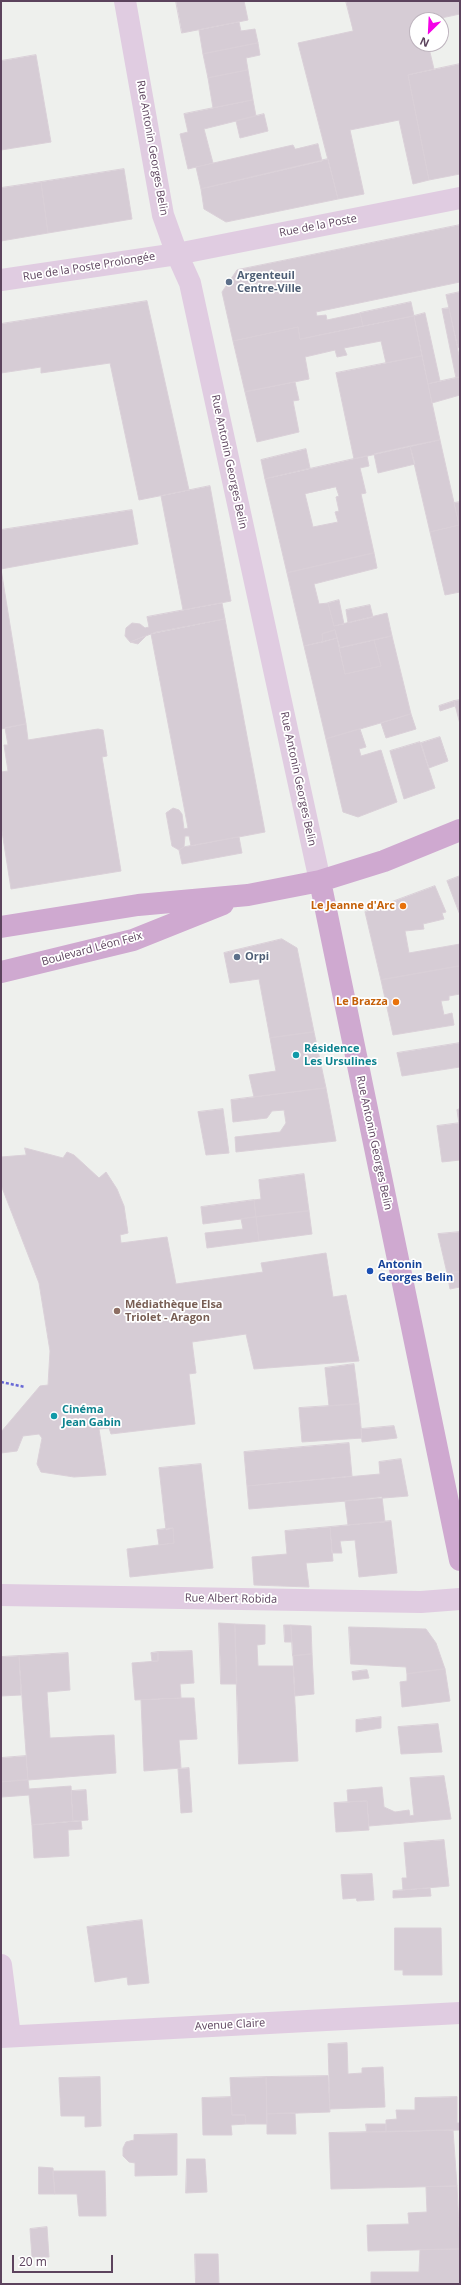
<!DOCTYPE html>
<html>
<head>
<meta charset="utf-8">
<style>
	body { margin:0 }
	#map { position:relative; width:461px; height:2285px; overflow:hidden; background:#eef0ed; font-family:"Open Sans",sans-serif }
	canvas { display:block }
	.frame { position:absolute; inset:0; border:2px solid #5c435d; pointer-events:none }
	.north { position:absolute; left:409px; top:12px; width:40px; height:40px; box-sizing:border-box; background:#fff; border:1px solid #beb4be; border-radius:50%; rotate:204deg; font-size:11px; font-weight:700; line-height:16px; text-align:center; color:#5c435d }
	.north::after { content:''; display:block; margin:auto; width:14px; height:18px; background:#f403e7; clip-path:polygon(50% 0,100% 100%,50% 72%,0 100%) }
	.scale { position:absolute; left:12px; top:2255px; width:101px; height:18px; box-sizing:border-box; border:2px solid #5c435d; border-top:0; padding-left:5px; font-size:12px; line-height:14px; white-space:nowrap; color:#5c435d; -webkit-text-stroke:3px #fff; paint-order:stroke }
</style>
</head>
<body>
<div id="map">
<canvas width="461" height="2285"></canvas>
<div class="frame"></div>
<div class="north">N</div>
<div class="scale">20 m</div>
</div>
<script>
const c = document.querySelector('canvas').getContext('2d');
c.lineJoin = 'round';
function fillPath(path, color) { c.fillStyle = color; c.fill(path, 'evenodd'); }
function strokePath(path, color, width, dash) { c.strokeStyle = color; c.lineWidth = width; c.lineCap = dash ? 'butt' : 'round'; c.setLineDash(dash || []); c.stroke(path); }
function write(font, color, halo, rows, align = 'center') {
  c.font = font + ' "Open Sans",sans-serif'; c.lineWidth = 3.5; c.setLineDash([]); c.textBaseline = 'middle'; c.strokeStyle = halo; c.fillStyle = color; for (const [text, x, y, turn = 0] of rows) {
    c.save(); c.translate(x, y); c.rotate((+turn || 0) * Math.PI / 180); c.textAlign = isNaN(turn) ? turn : align; if (halo) c.strokeText(text, 0, 0); c.fillText(text, 0, 0); c.restore();
  }
}
const building = new Path2D(`
	M176,1H244L248,20L182,33Z
	M346,1H460V14L432,20H417V44H428L434,69L408,75L429,180L413,184L399,120L350,130L364,194L338,199L298,43L353,31Z
	M239,22L241,31L255,29L258,43L203,54L199,30Z
	M258,43L260,55L246,58L248,70L208,78L203,54Z
	M36,55L51,142L1,150V61Z
	M460,64V174L429,180L408,75Z
	M248,70L253,100L213,108L208,78Z
	M253,100L256,116L204,129L213,163L188,169L180,134L188,132L184,114Z
	M264,114L268,131L240,138L236,121Z
	M318,144L322,161L201,189L196,167L293,145L295,149Z
	M328,159L338,199L226,222L204,209L201,189Z
	M124,169L132,219L48,233L41,182Z
	M41,182L48,233L1,241V188Z
	M460,225V282L316,312L317,316L326,315L327,320L360,313L363,326L300,339L298,327L233,341L222,292L237,270Z
	M460,292V347L458,348L446,295Z
	M147,301L189,490L139,500L110,363L41,373V367L1,373V324Z
	M411,302L414,316L363,326L360,313Z
	M449,308L460,360V377L456,378L442,309Z
	M425,313L440,381L428,384L414,316Z
	M414,316L422,356L386,363L381,341L344,348L347,355L337,357L335,350L305,357L309,379L245,392L233,341L298,327L300,339Z
	M422,356L440,440L354,459L336,373Z
	M460,377V395L432,403L428,384Z
	M295,382L299,400L293,401L299,432L257,442L245,392Z
	M440,440L459,525L430,532L410,446Z
	M410,446L415,464L378,473L374,454Z
	M306,449L310,468L265,479L261,460Z
	M367,456L369,466L360,468L366,493L361,494L374,553L287,573L265,479ZM336,487L339,496L336,497L339,511L335,512L338,522L313,527L305,494Z
	M210,486L231,601L183,610L161,496Z
	M460,502V592L445,595L430,532L459,525L454,503Z
	M132,510L138,544L1,569L26,724L1,729V530Z
	M374,553L377,568L314,584L319,604L328,603L334,626L387,613L392,636L340,648L335,630L322,634L323,642L304,646L287,573Z
	M339,600L344,624L334,626L328,603Z
	M222,603L225,619L156,632L130,642L125,636L126,628L132,623L140,624L145,628L149,627L147,617Z
	M370,605L373,617L348,623L346,610Z
	M225,619L265,832L191,846L189,836H185L184,847L179,850L172,846L166,813L173,808L179,810L182,814L184,829L188,828L151,634Z
	M335,630L337,638L323,642L322,634Z
	M392,636L411,714L326,739L304,646L337,638L345,674L381,666L374,640Z
	M145,637L138,644L130,642L145,636Z
	M374,640L381,666L345,674L339,648Z
	M460,700V724L454,701Z
	M454,701L455,706L440,711L439,706Z
	M411,714L416,729L386,738L381,723Z
	M26,724L28,740L98,729L103,730L107,756L102,757L121,871L11,889L1,825V772L8,771L4,745H8L5,728Z
	M360,729L366,747L359,749L361,756L381,750L397,802L358,817L343,812L326,739Z
	M440,737L448,761L429,768L421,743Z
	M420,742L435,788L404,799L390,751Z
	M239,837L242,853L182,864L179,850L184,847Z
	M460,876V915L447,881Z
	M435,886L446,912L442,913L444,919L423,924L424,929L405,931L409,953L460,944V966L381,980L365,912Z
	M282,939L297,948L314,1032L270,1038L259,979L230,983L224,953Z
	M460,966V994L449,996V1000L441,1001L444,1015L452,1013L454,1025L393,1035L381,980Z
	M314,1032L326,1088L254,1097L249,1075L276,1071L270,1038Z
	M460,1043V1067L402,1076L397,1053Z
	M326,1088L336,1141L236,1152L235,1137L280,1132L286,1123L284,1110L272,1111L267,1118L233,1122L231,1100Z
	M223,1109L229,1153L206,1155L198,1112Z
	M460,1109V1123L459,1124L457,1110Z
	M460,1123V1160L442,1162L437,1126Z
	M25,1148L63,1158L67,1152L74,1155L99,1178L106,1172L117,1189L124,1206L128,1233L120,1235L121,1243L167,1237L176,1284L263,1272L261,1263L326,1253L333,1297L346,1295L359,1361L254,1369L246,1334L192,1342L196,1373L189,1374L195,1424L111,1434L109,1428L99,1429L106,1475L74,1477L41,1472L37,1464L42,1438L39,1434L23,1436L17,1451L1,1453V1432L40,1386L48,1385L50,1351L39,1283L1,1185V1157L26,1155Z
	M304,1174L309,1211L256,1217L254,1200L261,1199L259,1180Z
	M254,1200L256,1217L203,1224L201,1207Z
	M309,1211L312,1234L259,1241L256,1217Z
	M256,1217L259,1241L207,1248L205,1233L243,1229L241,1219Z
	M460,1232V1272L447,1273L438,1234Z
	M460,1272V1287L450,1289L447,1273Z
	M354,1364L359,1404L329,1406L325,1368Z
	M359,1404L362,1438L302,1442L299,1408Z
	M394,1426L397,1438L362,1442L361,1429Z
	M349,1443L352,1476L247,1486L244,1452Z
	M401,1459L408,1496L249,1509L247,1486L380,1474L379,1462Z
	M201,1464L213,1568L130,1577L127,1549L174,1543L173,1528L166,1530L159,1468Z
	M382,1497L385,1522L348,1525L345,1501Z
	M391,1521L397,1573L359,1577L355,1540L340,1541L342,1553H332L330,1527Z
	M330,1527L333,1561L306,1563L309,1587L254,1585L252,1557L287,1554L285,1531Z
	M173,1528L174,1543L159,1545L157,1530Z
	M219,1623L235,1624L237,1684H221Z
	M235,1624L265,1625V1644L257,1645L258,1666H293L298,1761L239,1764Z
	M284,1625H291L292,1642H285Z
	M291,1625L311,1626L312,1654L293,1656Z
	M349,1627L426,1629L436,1643L445,1669L407,1674L406,1667L351,1664Z
	M192,1651L194,1683L180,1684L181,1698L135,1700L132,1663L158,1661V1652Z
	M158,1652V1661H152L151,1653Z
	M68,1653L70,1690L47,1692L50,1738L114,1735L116,1773L28,1780L19,1656Z
	M312,1654L314,1694L295,1696L293,1656Z
	M19,1656L21,1695L1,1696V1657Z
	M445,1669L450,1701L402,1707L400,1682L407,1681V1674Z
	M367,1670L369,1678L353,1680L352,1672Z
	M181,1698H194L197,1739L179,1740L181,1768L144,1771L141,1700Z
	M381,1717V1728L356,1732V1720Z
	M438,1724L442,1752L401,1754L398,1727Z
	M26,1756L28,1780L1,1782V1758Z
	M189,1768L192,1812L181,1813L178,1769Z
	M444,1776L451,1819L369,1826L367,1801L348,1802L347,1790L382,1787L384,1807L395,1812L409,1810L410,1816L414,1815L410,1778Z
	M28,1780L29,1789L71,1786L73,1821L32,1825L29,1795L2,1797L1,1782Z
	M86,1790L88,1820L73,1821L71,1791Z
	M367,1801L369,1830L336,1832L334,1803Z
	M81,1821L82,1829L68,1830L69,1856L34,1858L32,1825Z
	M444,1840L449,1886L403,1890L402,1878H407L404,1843Z
	M372,1874L374,1900L357,1901L356,1898L343,1899L341,1875Z
	M430,1888L431,1896L393,1898V1891Z
	M142,1920L149,1983L128,1985L127,1977L95,1982L87,1927Z
	M395,1928H441L442,1975H403V1970H395Z
	M347,2043L348,2074L362,2073V2068L383,2067L385,2107L330,2109L328,2044Z
	M328,2076L330,2112L267,2114L266,2077Z
	M100,2077L101,2126L85,2127V2116H61L59,2078Z
	M266,2077L267,2124H246L245,2115H232L230,2078Z
	M231,2097L232,2115H245L246,2124L231,2125L232,2135H203L202,2098Z
	M457,2097V2123H460V2130L386,2132V2120L397,2119L396,2110H415V2098Z
	M295,2113L296,2134H267V2114Z
	M366,2124H386V2132H367Z
	M453,2130L457,2186L331,2189L329,2133Z
	M177,2134V2175L135,2176V2163L129,2162L123,2156V2148L126,2142L134,2140V2135Z
	M187,2159H205L207,2192L186,2193Z
	M39,2167L53,2168L55,2194H39Z
	M53,2171H105L106,2216H79L77,2194H55Z
	M457,2186L460,2249L368,2251L367,2225L409,2224L408,2213L427,2212L426,2187Z
	M47,2227L49,2257H32L30,2229Z
	M460,2249V2283L371,2284V2272H419L420,2250Z
	M195,2254H218L219,2284H196Z`);
const path = new Path2D(`
	M1,1382L25,1387`);
const minor = new Path2D(`
	M125,1L163,215L177,254L190,283L320,881
	M1,280L177,254L460,198
	M1,1595L421,1602L460,1599
	M1,1965L10,2036
	M1,2037L460,2013`);
const major = new Path2D(`
	M320,881L460,1560
	M1,927L138,905L248,895L320,881L384,861L460,830
	M1,972L133,940L223,904`);
const markers = [
	[229,282,4,"#5c6f8a"],
	[403,906,4,"#e8710a"],
	[237,957,4,"#5c6f8a"],
	[396,1002,4,"#e8710a"],
	[296,1055,4,"#0f9aa8"],
	[370,1271,4,"#1a4fb4"],
	[117,1311,4,"#8d6e63"],
	[54,1416,4,"#0f9aa8"]
];
const streetNames = [
	["Rue Antonin Georges Belin",152,148,80],
	["Rue de la Poste",318,226,-11],
	["Rue de la Poste Prolongée",89,267,-9],
	["Rue Antonin Georges Belin",229,462,78],
	["Rue Antonin Georges Belin",298,779,78],
	["Boulevard Léon Feix",92,949,-15],
	["Rue Antonin Georges Belin",374,1143,78],
	["Rue Albert Robida",231,1599,1],
	["Avenue Claire",230,2025,-3]
];
const serviceNames = [
	["Argenteuil",237,276],
	["Centre-Ville",237,289],
	["Orpi",245,957]
];
const foodNames = [
	["Le Jeanne d'Arc",395,906],
	["Le Brazza",388,1002]
];
const cultureNames = [
	["Résidence",304,1049],
	["Les Ursulines",304,1062],
	["Cinéma",62,1410],
	["Jean Gabin",62,1423]
];
const transitNames = [
	["Antonin",378,1265],
	["Georges Belin",378,1278]
];
const educationNames = [
	["Médiathèque Elsa",125,1305],
	["Triolet - Aragon",125,1318]
];
fillPath(building, '#d6ccd5');
strokePath(building, '#dad0d8', 1);
strokePath(path, '#6969d6', 2.5, [3, 2]);
strokePath(minor, '#e0cce1', 22);
strokePath(major, '#cfa9d0', 22);
for (const [x, y, r, color] of markers) { const dot = new Path2D(); dot.arc(x, y, r, 0, 2 * Math.PI); c.fillStyle = color; c.fill(dot); strokePath(dot, '#fff', 1.5); }
write('11px', '#5c435d', '#fff', streetNames);
write('bold 11px', '#4e5e75', '#fff', serviceNames, 'left');
write('bold 11px', '#c56008', '#fff', foodNames, 'right');
write('bold 11px', '#0d838f', '#fff', cultureNames, 'left');
write('bold 11px', '#164399', '#fff', transitNames, 'left');
write('bold 11px', '#785e54', '#fff', educationNames, 'left');
</script>
</body>
</html>
